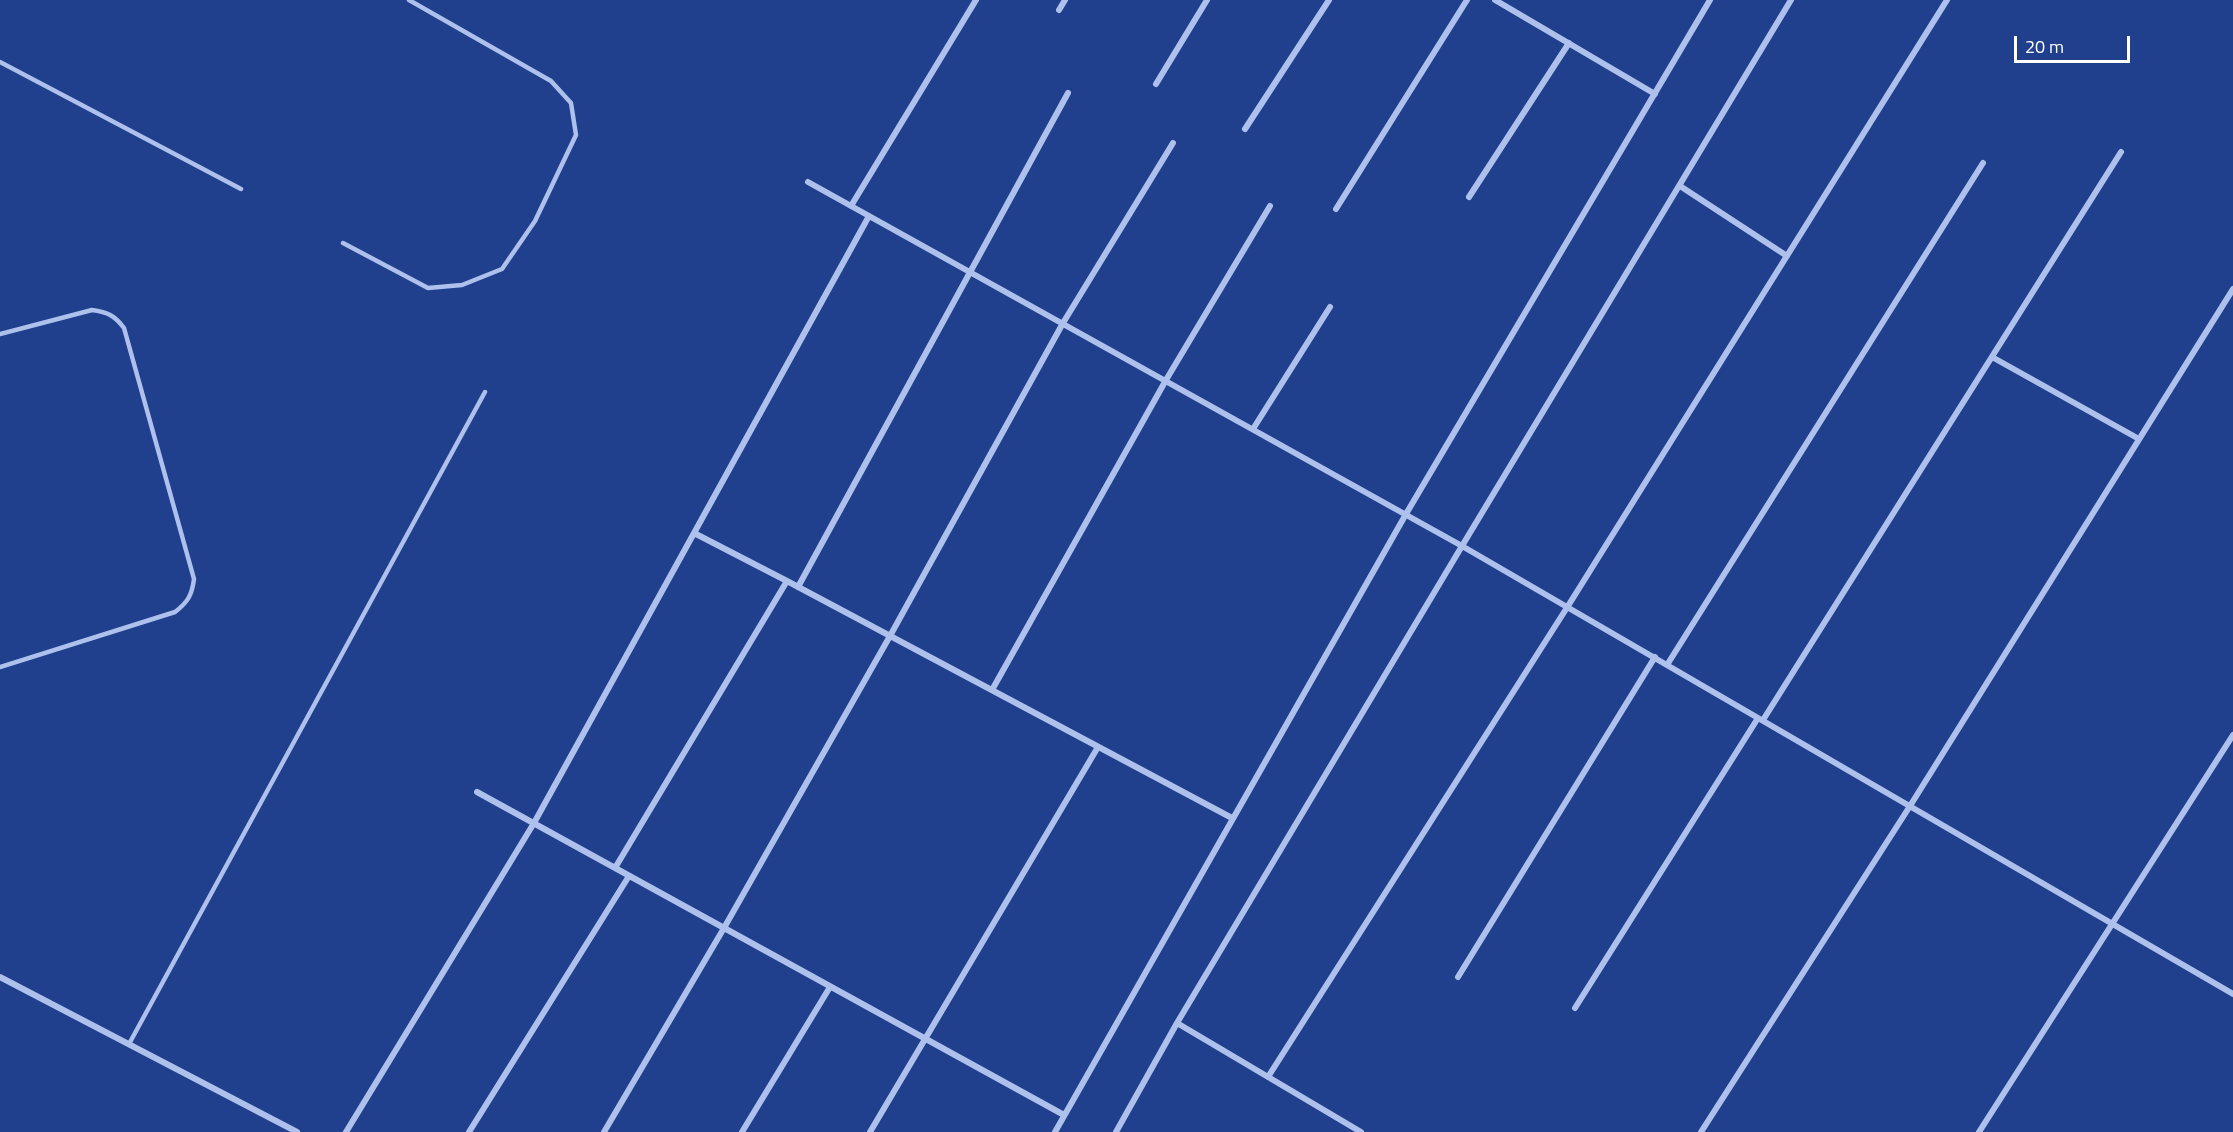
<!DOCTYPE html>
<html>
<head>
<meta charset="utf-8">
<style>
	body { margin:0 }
	#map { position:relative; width:2233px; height:1132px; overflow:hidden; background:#20408d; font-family:"Titillium Web",sans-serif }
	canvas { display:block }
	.scale { position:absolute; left:2014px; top:36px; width:116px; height:27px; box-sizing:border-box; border:3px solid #fff; border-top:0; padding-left:8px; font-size:18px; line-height:21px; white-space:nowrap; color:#fff; -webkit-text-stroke:4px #20408d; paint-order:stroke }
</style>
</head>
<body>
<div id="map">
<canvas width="2233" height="1132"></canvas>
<div class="scale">20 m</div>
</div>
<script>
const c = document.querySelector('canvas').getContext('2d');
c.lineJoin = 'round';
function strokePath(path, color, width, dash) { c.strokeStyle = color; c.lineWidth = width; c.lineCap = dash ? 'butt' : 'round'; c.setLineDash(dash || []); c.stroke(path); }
const lane = new Path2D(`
	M0,62L241,189
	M343,243L428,288L462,285L502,269L535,221L576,135L571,103L551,81L409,0
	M0,334L92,310C108,312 115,316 124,328L194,579C192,595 188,602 175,612L0,667
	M129,1044L485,392`);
const street = new Path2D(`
	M1495,0L1655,94
	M1059,10L1065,0
	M1156,84L1207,0
	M1245,129L1329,0
	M808,182L1462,546L2233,994
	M1680,186L1787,256
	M1469,197L1569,43
	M851,206L976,0
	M1336,209L1467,0
	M1992,357L2139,439
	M1253,429L1330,307
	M694,533L787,581L1232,818
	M798,587L1068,93
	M1667,665L1983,163
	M992,690L1166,380L1270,206
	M1763,720L2121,152
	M477,792L1064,1115
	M615,868L787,581
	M0,977L297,1132
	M1458,977L1655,657
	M1575,1008L1758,718
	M1177,1023L1361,1132
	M1268,1077L1568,606L1947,0
	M346,1132L534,823L869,216
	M469,1132L629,876
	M604,1132L724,928L890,636L1063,323L1173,143
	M742,1132L830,987
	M870,1132L1098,747
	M1055,1132L1406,514L1710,0
	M1116,1132L1177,1023L1462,546L1791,0
	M1701,1132L1910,806L2233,289
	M1979,1132L2233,735`);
strokePath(lane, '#aec1ec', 4.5);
strokePath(street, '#aec1ec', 6);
</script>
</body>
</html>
